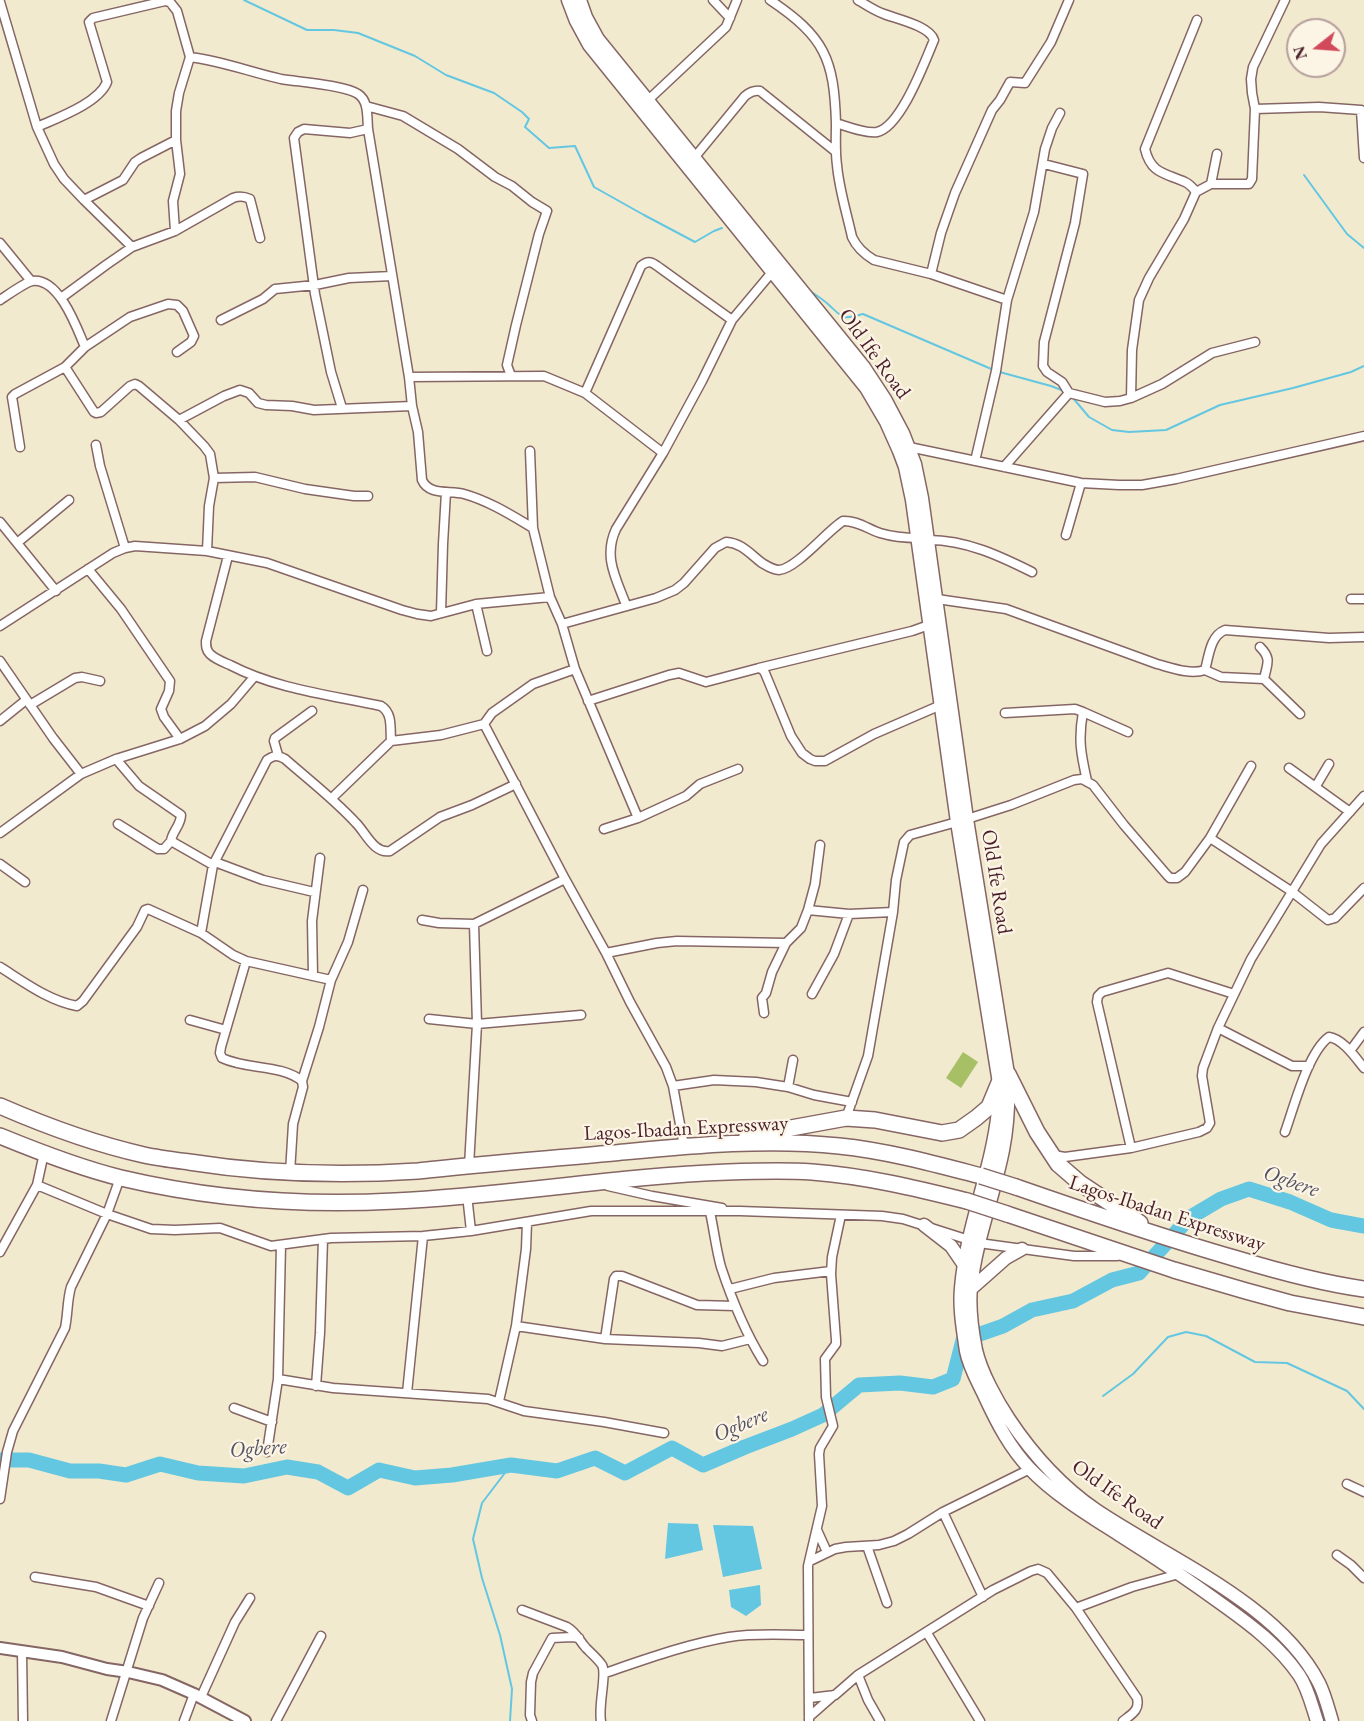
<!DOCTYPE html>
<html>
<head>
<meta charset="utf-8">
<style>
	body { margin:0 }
	#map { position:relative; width:1364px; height:1721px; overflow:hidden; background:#f2eacf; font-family:"EB Garamond",serif }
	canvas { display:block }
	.north { position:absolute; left:1286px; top:18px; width:60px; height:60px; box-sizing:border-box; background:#fcf5e5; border:2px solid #b59f9b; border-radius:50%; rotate:253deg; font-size:16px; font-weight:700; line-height:24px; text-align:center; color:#4a1f2b }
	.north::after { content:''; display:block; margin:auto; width:21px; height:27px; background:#d1495b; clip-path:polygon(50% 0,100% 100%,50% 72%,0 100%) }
</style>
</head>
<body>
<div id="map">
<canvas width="1364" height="1721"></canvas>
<div class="north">N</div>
</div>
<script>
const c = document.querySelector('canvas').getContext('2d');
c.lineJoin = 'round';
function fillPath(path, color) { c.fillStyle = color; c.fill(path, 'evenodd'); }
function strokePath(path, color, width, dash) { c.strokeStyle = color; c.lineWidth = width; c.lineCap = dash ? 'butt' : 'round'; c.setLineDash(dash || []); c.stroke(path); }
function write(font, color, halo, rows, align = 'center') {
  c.font = font + ' "EB Garamond",serif'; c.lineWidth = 4.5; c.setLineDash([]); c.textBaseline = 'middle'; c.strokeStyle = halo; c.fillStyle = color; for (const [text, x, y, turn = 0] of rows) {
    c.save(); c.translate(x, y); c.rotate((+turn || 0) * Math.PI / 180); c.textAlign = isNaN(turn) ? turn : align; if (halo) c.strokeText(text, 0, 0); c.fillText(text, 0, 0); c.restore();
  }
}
const green = new Path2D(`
	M963,1052L978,1062L961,1088L946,1078Z`);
const water = new Path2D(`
	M668,1523L698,1524L703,1550L665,1559Z
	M713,1525L753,1526L762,1569L723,1577Z
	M760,1585L761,1605L746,1616L731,1607L729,1590Z`);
const stream = new Path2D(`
	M244,0L307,30H334L358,33L415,56L446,75L494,93L522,112L529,119L525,127L549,148L575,146L594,187L644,215L695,242L714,231L722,228
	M1304,175L1347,234L1364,248
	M810,291C816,295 824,300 829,305C845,320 842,319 863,314L996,371L1051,386L1064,391
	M1073,398L1089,417L1112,430L1129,432L1166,430L1220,405L1293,388L1351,372L1364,366
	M1103,1396L1133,1374L1168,1337L1186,1332L1206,1336L1255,1362L1287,1363L1347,1391L1364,1409
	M510,1721L512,1689L500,1635L482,1578L473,1539L482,1503L511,1465`);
const river = new Path2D(`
	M0,1460H29L70,1471H99L126,1475L160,1464L198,1473L244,1476L287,1467L318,1472L348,1488L379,1470L415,1478L452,1475L511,1465L557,1471L595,1458L625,1473L672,1448L703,1465L745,1447L792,1429L823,1415L859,1385L900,1383L933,1387L953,1379L963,1340L1003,1326L1032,1310L1073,1301L1112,1280L1139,1273L1189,1218L1221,1199L1249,1189L1290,1202L1331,1220L1364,1226`);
const minor = new Path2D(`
	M713,0L730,18
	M770,0C825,37 834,59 836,123C836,137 835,151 837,165C839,189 847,214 852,237C857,248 864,254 874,260L931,274L1007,300
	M0,2L37,127L54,164L64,179L84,200L132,247
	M190,57C222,61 250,72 281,79C299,82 345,85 358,94C369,101 367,118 368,129L409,377L412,406L418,432L422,480C429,496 450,490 464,494C489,501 511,515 533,528
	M645,103L726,27L737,0
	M366,106L403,116L458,149L495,177L512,186L532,202L547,211L539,234L516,325L507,365L511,376
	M1255,109L1319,107L1361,110L1364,158
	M836,123C846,126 866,134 877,132C901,127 925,61 934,40C930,26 897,19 884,14C875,11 866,5 858,0
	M37,127C57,118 99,103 107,82L89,22L93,18L165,1L170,2L177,11L190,57L179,93L176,111V140L180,174L173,201L175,231
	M694,158L745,96C750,92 754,90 760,91L836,152
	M1044,164L1083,174L1075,223L1044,342L1043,366L1047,372L1062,382L1069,393L1105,402L1120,401L1131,398L1162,384L1212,353L1255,342
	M1211,184L1217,154
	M1196,192C1193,188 1190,184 1185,182C1165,173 1151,174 1145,149L1197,20
	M84,200L123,180L135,162L141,158L176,140
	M0,243L31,281
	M931,274L941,233L955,193L992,110L1000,100L1010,82L1025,83L1051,42L1069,0
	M61,298L106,265L132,247L175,231L233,198C239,196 243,196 250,199L260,238
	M0,300C8,295 24,283 32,281C59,277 77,328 85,347
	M221,320L263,299L275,289L315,285L349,278L392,276
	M65,367L94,412L96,413L101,412L130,386L135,384L139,386L179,420L204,446L210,454L214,478L209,506L207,551
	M409,377L544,376L585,393L663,453
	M585,393L641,266C649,259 653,263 660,268L732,320
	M1131,398L1132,350L1139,300L1149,278L1184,219L1196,192L1211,184H1249L1252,179L1255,109L1252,93L1251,79L1253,67L1285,0
	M342,408L331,372L315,294L294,138L298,132L304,129L350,133L368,129
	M179,420L224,396L240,390L249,393L258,403L266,405L292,406L314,410L412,406
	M96,445L100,466L125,548
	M20,447L13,403L12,397L15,394L65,367L85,347L130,317L168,304L177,305L183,311L194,336L191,342L177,352
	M909,447L1081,483L1119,485H1142L1176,479L1364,436
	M530,451L533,528L550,597L562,624L575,669L638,818
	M975,461L996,371L1007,300L1034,212L1045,149L1052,128L1060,113
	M1004,467L1069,393
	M214,478L255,477L305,489L354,496H368
	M0,522L56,591
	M1066,535L1081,483
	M929,540C966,540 1000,556 1032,572
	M17,543L69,500
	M228,556L206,641C206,646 206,650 210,654C215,659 223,662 230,665C276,689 330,695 381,706C393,713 390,729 391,741
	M88,569L121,609L170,681L169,691L161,709L164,717L180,739
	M937,599L1006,609L1157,664C1172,668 1190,675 1205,670C1209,656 1210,636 1225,630L1329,638L1364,637
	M1351,599H1364
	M476,604L487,651
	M626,605C616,578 603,557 616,529L663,453L702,381L732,320L773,271
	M441,613L443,544L446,492
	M562,624L656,598L675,590L684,583L715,548L726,542C742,543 750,554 762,563C767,566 773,570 779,570C796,569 827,531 843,521C856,520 868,529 880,533C893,537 905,538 919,538
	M0,626L113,553L125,548L135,546L207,551L267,563L402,610L417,614L431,616L476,604L550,597
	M1260,647C1272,659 1267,664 1264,679
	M0,661L53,738L81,774
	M759,668L912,631L929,625
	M1205,670L1221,677L1264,679L1300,714
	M588,701L669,675L679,673L706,682L759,668L763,670L765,673L791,736L802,753L810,759L815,761H825L874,734L941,705
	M30,705L75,678L82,677L100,681
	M1083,712L1128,732
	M1005,713L1075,709L1083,712C1078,740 1081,754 1087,781
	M0,721L26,700
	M484,724L565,879L606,953L630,1002L666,1067L673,1086L684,1146
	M278,755L274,741L275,738L312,711
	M116,759L139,786L181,815C181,825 172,832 171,841L213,865
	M1289,768L1350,812
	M1316,786L1329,764
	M332,798L391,741L441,735L484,724L492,713L533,684L575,669
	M967,819L1011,805L1074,780L1082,779L1093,785L1124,825L1167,875L1170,878H1177L1185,872L1210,838L1251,766
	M118,824L158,849H164L171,841
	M604,829L638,818L686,796L700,784L738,769
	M0,833L81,774L116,759L180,739L205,726L231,704L254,677
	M1210,838L1291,891L1328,920L1335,918L1364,888
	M215,862L263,880L314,892
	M0,864L25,882
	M808,910L849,914L893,912
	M422,920L439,923L474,924L565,879
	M201,933L213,865L267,760C274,755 277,755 285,759C309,780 334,799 356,823C366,833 374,854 390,851L440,817L472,805L516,784
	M606,953L657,943L677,941L786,943
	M246,961L221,1047L220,1053L222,1058C247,1070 281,1064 302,1081
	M0,967C24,982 49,1001 77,1006L83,1001L137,927L145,910L148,909L201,933L233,955L246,961L331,980
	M313,976L312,921L320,858
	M812,994L834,954L849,914
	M764,1013L762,998L766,993L772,972L786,943L801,928L808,910L815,884L820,845
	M429,1019L477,1024L581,1015
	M190,1020L226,1030
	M1218,1028L1292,1066H1309
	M1350,1051L1364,1032
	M673,1086L714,1080L756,1082L788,1087L814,1095L852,1102
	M788,1087L793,1060
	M846,1118L868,1056L893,912L896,880L904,842L910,835L957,822
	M1285,1132C1294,1107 1308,1052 1329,1037C1343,1039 1355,1057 1364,1068
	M1131,1148L1097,1002L1098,996L1102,992L1168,973L1234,994
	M44,1153L37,1185L107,1214L151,1229L175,1230L220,1228L271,1246L331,1238L423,1236L471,1231L591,1211H740L882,1216L903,1219L969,1240
	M1053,1155L1065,1157L1131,1148L1199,1132L1207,1128L1210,1123L1202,1076L1203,1068L1218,1028L1251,959L1321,844L1364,796
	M469,1166L477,1024L474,924
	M290,1173L293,1124L303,1087L302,1081L319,1027L331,980L348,942L363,890
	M608,1186L652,1196L722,1208
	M467,1195L471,1231
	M710,1212C714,1230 716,1249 721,1267C732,1300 745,1332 763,1361
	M979,1243L1074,1256H1117
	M0,1252L37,1185
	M730,1289L774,1278L831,1271
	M516,1326L605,1339L699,1343L722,1346L750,1339
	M605,1339L614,1279L616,1276H622L697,1305L735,1306
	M278,1379L333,1388L488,1399L524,1411L604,1422L664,1433
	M316,1386L320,1333L323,1239
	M407,1393L423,1236
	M499,1401L516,1326L526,1249L527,1222
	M234,1408L272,1422
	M267,1452L278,1379L281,1245
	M1347,1484L1364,1492
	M0,1499L7,1452L13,1431L65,1328C68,1314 67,1300 71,1287L107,1214L120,1178
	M943,1512L983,1597
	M817,1530L827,1552
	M867,1546L887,1603
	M1337,1555L1351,1565L1364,1578
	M810,1561L835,1549L846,1547L879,1545L894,1541L908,1534L943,1512L1030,1469
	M35,1577L96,1587L149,1606
	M1076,1608L1132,1587L1179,1574
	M522,1610L567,1627C576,1632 579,1640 586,1648C591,1653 598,1659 602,1665C607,1674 598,1706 601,1721
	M927,1633L980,1721
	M22,1652L23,1721
	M605,1673C646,1659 687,1644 729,1637C755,1633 782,1635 808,1635
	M858,1675L868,1700L880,1721
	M201,1697L235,1622L250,1598
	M810,1698L835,1695L858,1675L993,1590L1031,1571L1038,1569L1047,1573L1076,1608L1137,1698C1140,1710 1132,1714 1123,1721
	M809,1717L834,1695
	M111,1721L143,1618L159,1583
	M184,1721L194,1694
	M276,1721L321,1636
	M532,1721L530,1715L531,1682L533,1673L552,1638L572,1637L579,1638
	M809,1721L808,1566L822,1506L819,1454L820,1448L833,1426L826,1397L825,1359L836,1344V1340L831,1274L832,1257L841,1215`);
const tertiary = new Path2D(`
	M0,1648L62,1657L107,1669L128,1672L162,1680L194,1694L245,1721`);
const primary = new Path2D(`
	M568,0L576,21L589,45L866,388L886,422L899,451L905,467L912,500L957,822L999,1083C999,1092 999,1102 998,1111C992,1170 966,1227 961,1288C959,1308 963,1330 966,1351C969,1367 978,1382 985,1397C997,1423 1010,1448 1030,1469C1056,1496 1090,1516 1121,1536C1156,1558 1190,1581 1223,1605C1251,1625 1279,1646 1299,1675C1308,1688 1312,1706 1317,1721
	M580,0L586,17L598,39L864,367L885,399L903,433L915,464L922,498L967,819L1008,1074C1009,1100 1008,1125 1003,1150C994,1196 976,1240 971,1287C969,1307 972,1330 976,1350C981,1372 997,1401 1009,1419C1033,1455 1061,1486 1096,1510C1167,1558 1279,1604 1319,1683C1325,1695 1328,1708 1332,1721
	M924,1225L951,1246L964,1265
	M971,1289L1006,1258L1022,1249`);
const motorway = new Path2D(`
	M1008,1074L1037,1132L1058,1164L1080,1183L1140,1223
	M0,1106C46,1126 95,1144 144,1155C158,1158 174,1160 189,1162C265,1174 341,1176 418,1171C483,1164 548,1159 613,1153C688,1146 764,1138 839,1146C888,1151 935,1164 981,1176
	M0,1136C39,1152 80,1168 121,1178C210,1199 303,1206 395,1201C506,1196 617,1176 728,1172C756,1171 784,1170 812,1172C865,1176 915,1188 967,1201
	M747,1136L846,1118L875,1120L942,1133L959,1130L976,1118L989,1107L999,1083
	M1016,1187C1088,1212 1161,1237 1234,1258C1277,1271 1320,1283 1364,1289
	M1007,1214L1174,1270L1246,1291L1290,1303L1364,1317`);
const motorwayBridge = new Path2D(`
	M981,1176L1016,1187
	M967,1201L1007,1214`);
const streetNames = [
	["Old Ife Road",874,354,54],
	["Old Ife Road",996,882,81],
	["Lagos-Ibadan Expressway",686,1129,-3],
	["Lagos-Ibadan Expressway",1167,1214,18],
	["Old Ife Road",1117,1495,35]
];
const waterNames = [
	["Ogbere",1291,1182,19],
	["Ogbere",741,1425,-23],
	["Ogbere",258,1449,-4]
];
fillPath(green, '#a7c066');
fillPath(water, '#63c7e1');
strokePath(stream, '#63c7e1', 2);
strokePath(river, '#63c7e1', 15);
strokePath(minor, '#856664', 11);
strokePath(tertiary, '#856664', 14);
strokePath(primary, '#856664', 15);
strokePath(motorway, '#856664', 18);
strokePath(minor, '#fff', 8);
strokePath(tertiary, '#fff', 10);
strokePath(primary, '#fff', 12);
strokePath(motorway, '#fff', 15);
strokePath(motorwayBridge, '#856664', 18, []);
strokePath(motorwayBridge, '#fff', 15);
write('21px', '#4a1f2b', '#fcf5e5', streetNames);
write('italic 22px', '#525162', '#fcf5e5', waterNames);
</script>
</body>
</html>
